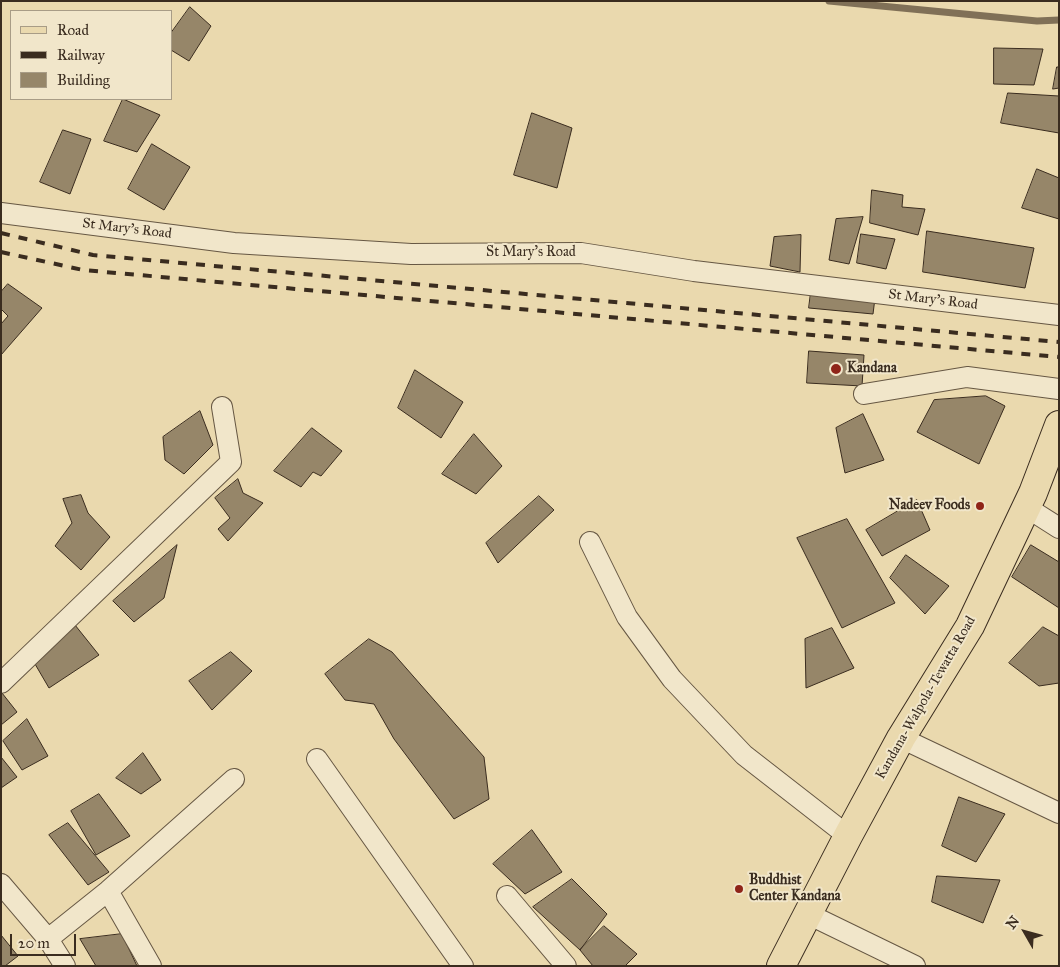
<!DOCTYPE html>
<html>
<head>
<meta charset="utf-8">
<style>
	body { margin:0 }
	#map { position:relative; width:1060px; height:967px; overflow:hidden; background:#ead9ae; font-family:"IM FELL Great Primer",serif }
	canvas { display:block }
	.frame { position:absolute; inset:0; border:2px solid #3a2c1f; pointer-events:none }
	.legend { position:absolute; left:10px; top:10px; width:162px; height:90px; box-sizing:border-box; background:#f1e6ca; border:1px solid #a89c86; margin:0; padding:6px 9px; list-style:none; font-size:15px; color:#3a2c1f }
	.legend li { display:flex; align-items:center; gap:10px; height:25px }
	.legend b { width:25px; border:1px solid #a89c86 }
	.north { position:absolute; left:1000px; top:907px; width:50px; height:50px; -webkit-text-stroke:4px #f1e6ca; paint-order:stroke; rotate:308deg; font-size:14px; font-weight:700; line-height:20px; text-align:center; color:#3a2c1f }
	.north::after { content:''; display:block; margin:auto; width:18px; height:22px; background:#3a2c1f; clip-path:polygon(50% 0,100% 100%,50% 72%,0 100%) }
	.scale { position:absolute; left:10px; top:934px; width:66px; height:22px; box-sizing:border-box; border:2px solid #3a2c1f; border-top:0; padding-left:6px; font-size:15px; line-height:18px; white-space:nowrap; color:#3a2c1f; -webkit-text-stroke:4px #f1e6ca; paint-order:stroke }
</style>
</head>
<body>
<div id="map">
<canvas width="1060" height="967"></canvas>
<div class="frame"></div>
<ul class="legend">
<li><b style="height:6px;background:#ead9ae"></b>Road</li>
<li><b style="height:6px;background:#3a2c1f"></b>Railway</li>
<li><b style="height:14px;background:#968669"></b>Building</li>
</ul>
<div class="north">N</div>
<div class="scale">20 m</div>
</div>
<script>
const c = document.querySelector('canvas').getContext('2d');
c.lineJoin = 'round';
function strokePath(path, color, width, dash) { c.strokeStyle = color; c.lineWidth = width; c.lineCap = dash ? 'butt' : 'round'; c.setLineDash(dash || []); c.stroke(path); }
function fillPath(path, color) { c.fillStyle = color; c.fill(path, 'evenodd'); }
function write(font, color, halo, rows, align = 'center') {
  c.font = font + ' "IM FELL Great Primer",serif'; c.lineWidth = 4; c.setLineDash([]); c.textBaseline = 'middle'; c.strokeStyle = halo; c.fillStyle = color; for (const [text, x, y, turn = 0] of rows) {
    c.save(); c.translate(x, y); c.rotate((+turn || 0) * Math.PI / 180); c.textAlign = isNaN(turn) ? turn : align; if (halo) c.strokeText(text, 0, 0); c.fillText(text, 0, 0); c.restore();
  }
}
const stream = new Path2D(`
	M829,1L1037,21L1059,20`);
const building = new Path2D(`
	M190,7L211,26L189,61L171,50V33Z
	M994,48L1043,49L1034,85L994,84Z
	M1057,67H1059V88L1053,89Z
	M1008,93L1059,96V133L1001,123Z
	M123,99L160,115L137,152L104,141Z
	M532,113L572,128L557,188L514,175Z
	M63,130L91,139L70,194L40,182Z
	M152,144L190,167L164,210L128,189Z
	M1037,169L1059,178V219L1022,208Z
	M872,190L903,195L902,207L925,209L918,235L870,223Z
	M863,217L849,264L829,260L836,219Z
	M927,231L1034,248L1025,288L923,272Z
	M861,234L895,239L886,269L857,263Z
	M801,235L800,272L770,266L774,237Z
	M8,284L42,308L1,355V324L8,316L1,309V292Z
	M811,292L875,298L873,314L809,308Z
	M809,351L864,355L862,386L807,383Z
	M415,370L463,402L441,438L398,408Z
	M986,396L1005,406L979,464L917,432L934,400Z
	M200,411L213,445L184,474L165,460L163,437Z
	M863,414L884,460L845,473L836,428Z
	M312,428L342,451L321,476L313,472L301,487L274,471Z
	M474,434L502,466L476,494L442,474Z
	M238,479L243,493L263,503L228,541L218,529L230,518L215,498Z
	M81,495L88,513L110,537L81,570L55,546L72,523L63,499Z
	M539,496L554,510L498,563L486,543Z
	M917,500L930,530L882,556L866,530Z
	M847,519L895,603L842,628L797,538Z
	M177,545L164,598L134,622L113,601Z
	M1031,545L1059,562V608L1012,577Z
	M906,555L949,586L925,614L890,578Z
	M75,625L99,655L49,688L35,664Z
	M1043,627L1059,636V683L1039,686L1009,663Z
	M832,628L854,668L806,688L805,639Z
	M369,639L392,652L484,757L489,799L454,819L394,739L374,704L345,700L325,674Z
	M231,652L252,671L212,710L189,681Z
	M2,693L17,712L1,725V694Z
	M27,719L48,756L22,770L3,741Z
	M143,753L161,780L141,794L116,778Z
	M1,757L17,777L1,788Z
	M99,794L130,836L96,855L71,811Z
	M959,797L1005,814L976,862L942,846Z
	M68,823L109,872L88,885L49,835Z
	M532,830L562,872L525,894L493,864Z
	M937,876L1000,880L983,923L932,902Z
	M572,879L607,914L580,950L533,907Z
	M604,926L637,954L625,966H593L580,950Z
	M122,934L137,966H96L80,939Z
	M1,935L18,956L5,966H1Z`);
const street = new Path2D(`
	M1,213L234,243L411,254L581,253L694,271L1059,315
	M864,394L967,377L1059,389
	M1026,507L1059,528
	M590,542L627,617L672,679L744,755L848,836
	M1,683L231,462L222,407
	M901,738L1059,813
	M317,759L463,966
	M1,884L48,939L65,966
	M108,891L151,966
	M507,896L566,966
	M808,914L915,966
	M48,939L108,891L234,779`);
const primary = new Path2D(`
	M781,966L848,836L901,738L970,626L1033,493L1059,425`);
const rail = new Path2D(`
	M1,233L93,255L1059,342
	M1,252L83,270L1059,357`);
const markers = [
	[836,369,6,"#8f2418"],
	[980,506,5,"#8f2418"],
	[739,889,5,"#8f2418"]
];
const streetNames = [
	["St Mary's Road",127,229,7],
	["St Mary's Road",531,253],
	["St Mary's Road",933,300,7],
	["Kandana-Walpola-Tewatta Road",926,698,-60]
];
const poiNames = [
	["Kandana",847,369],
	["Nadeev Foods",970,506,"right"],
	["Buddhist",749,881],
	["Center Kandana",749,897]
];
strokePath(stream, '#807057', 7);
fillPath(building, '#968669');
strokePath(building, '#3a2c1f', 1);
strokePath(street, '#665743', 22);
strokePath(primary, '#3a2c1f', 30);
strokePath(street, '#f1e6ca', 20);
strokePath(primary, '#ead9ae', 28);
strokePath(rail, '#3a2c1f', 4, [9, 9]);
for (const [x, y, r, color] of markers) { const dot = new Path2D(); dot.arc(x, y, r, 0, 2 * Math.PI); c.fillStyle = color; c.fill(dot); strokePath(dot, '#f1e6ca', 2); }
write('14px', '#3a2c1f', '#f1e6ca', streetNames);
write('bold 14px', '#3a2c1f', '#f1e6ca', poiNames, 'left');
</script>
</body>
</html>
